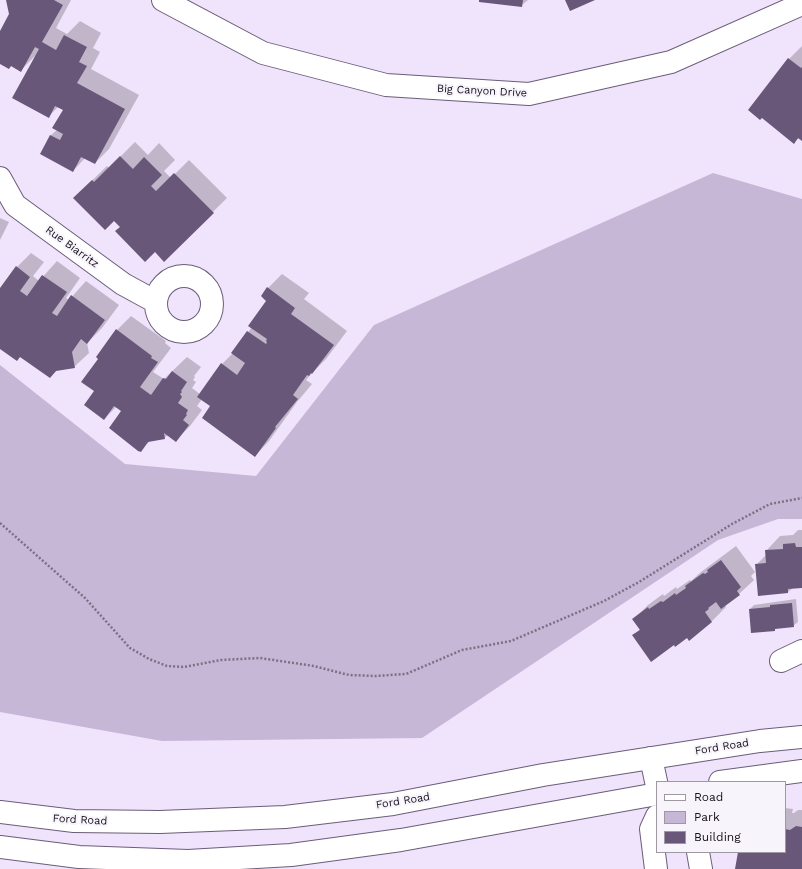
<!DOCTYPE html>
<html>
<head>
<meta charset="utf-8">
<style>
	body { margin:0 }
	#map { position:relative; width:802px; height:869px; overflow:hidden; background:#f0e3fc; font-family:"Work Sans",sans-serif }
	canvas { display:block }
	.legend { position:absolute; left:656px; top:781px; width:130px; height:72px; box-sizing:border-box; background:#f8f4fb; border:1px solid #9e99a1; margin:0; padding:5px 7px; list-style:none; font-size:12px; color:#16101b }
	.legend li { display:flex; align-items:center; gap:8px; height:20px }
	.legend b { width:20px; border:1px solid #9e99a1 }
</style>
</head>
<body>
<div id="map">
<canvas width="802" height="869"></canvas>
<ul class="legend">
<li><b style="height:5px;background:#fff"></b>Road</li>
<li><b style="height:11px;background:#c7b7d7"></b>Park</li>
<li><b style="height:11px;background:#695779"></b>Building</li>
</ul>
</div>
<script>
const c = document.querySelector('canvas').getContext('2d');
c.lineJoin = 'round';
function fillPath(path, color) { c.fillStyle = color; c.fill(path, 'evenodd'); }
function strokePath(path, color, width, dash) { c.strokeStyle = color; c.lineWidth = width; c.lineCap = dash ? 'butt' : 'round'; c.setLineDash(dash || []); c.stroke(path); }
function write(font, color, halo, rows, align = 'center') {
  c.font = font + ' "Work Sans",sans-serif'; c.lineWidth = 4; c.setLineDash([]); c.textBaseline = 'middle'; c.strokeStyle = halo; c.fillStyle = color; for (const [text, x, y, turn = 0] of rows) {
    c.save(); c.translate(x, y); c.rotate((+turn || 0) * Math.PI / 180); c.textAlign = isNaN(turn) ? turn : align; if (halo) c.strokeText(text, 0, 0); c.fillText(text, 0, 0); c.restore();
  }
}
const green = new Path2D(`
	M713,173L802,199V519H778L718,540L422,738L162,741L0,712V365L125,464L256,476L374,325Z`);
const shadow = new Path2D(`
	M8,0H71L56,28L67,34L80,21L101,33L93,48L100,52L91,69L139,95L109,149L95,163L85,158L73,171L41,153L51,135L57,130L64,109L59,106L49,116L35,56L21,70L12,65L0,63V34L11,14Z
	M480,0H528L522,5Z
	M802,46V140L799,138L794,142L762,117L749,110L789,59Z
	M135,142L148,155L159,143L175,160L164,171L171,178L189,160L227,198L164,260L155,251L121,227L114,220L74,198L107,166L109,168Z
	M0,218L9,222L0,240Z
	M31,253L44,262L33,276L39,281L57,261L80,278L66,298L69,300L86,281L119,305L102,328L87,343L89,353L74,367L57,370L50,377L20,356L0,347V290L17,267Z
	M282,274L309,293L304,299L347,331L326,359L312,373L306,380L312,384L297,402L269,441L255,456L211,405L202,399L197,406L202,410L190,426L176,440L168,435L164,438L151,440L141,450L123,411L116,407L104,419L96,391L99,358L117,330L131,316L166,341L165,343L171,348L153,372L164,379L187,357L201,367L194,376L195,377L193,380L196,382L192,388L200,394L222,364L233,353L252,327L268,300V288Z
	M798,530H802V587L793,588L788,592L756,565L766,555V551L780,536L793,535Z
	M736,546L755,572L751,576L754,580L739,594L725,605L726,607L712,621L689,639L687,637L674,644L633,636L641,628L634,619L648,605L663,594L664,596L676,587L677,589L690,580L691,581L701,572Z
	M796,599L798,622L793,626L776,628L774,630L750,609L754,605Z
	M785,808L793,809L792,813H794L798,810H802V869H736L739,852H785Z`);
const building = new Path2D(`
	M6,0H54L63,5L42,42L56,50L64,35L87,47L79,62L87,66L77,83L125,109L95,164L81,157L73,172L40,154L50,135L60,140L63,134L52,128L63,110L55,106L49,118L12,98L39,49L35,47L21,72L11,66L9,69L0,64V31L9,14Z
	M479,0H523L522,7L479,2Z
	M565,0H595L570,11Z
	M788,58L801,68L802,67V141L798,138L794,144L762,118L760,120L748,110Z
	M120,156L133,169L144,157L162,175L151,186L156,191L174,173L214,213L164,262L155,252L145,262L115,231L120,227L114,221L105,230L73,198L92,180L94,182Z
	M16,266L30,277L20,291L27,296L42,275L67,292L52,313L57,316L71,295L105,320L87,344L81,339L72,352L75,368L56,371L50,378L20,357L17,361L0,349V288Z
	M267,287L295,308L291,314L334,345L312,374L311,373L309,376L307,375L293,395L298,399L275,427L276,428L255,457L202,418L210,406L197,397L221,363L237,375L245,363L231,353L247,331L266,344L267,342L266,341L267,339L248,326L266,301L261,296Z
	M116,329L152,356L151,358L158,362L140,387L151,395L163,378L166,379L172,371L187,382L181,391L182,392L180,394L182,397L178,403L188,410L186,414L187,415L183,420L189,425L176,442L164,433L165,439L148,442L141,452L138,451L109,428L121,411L114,406L104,420L84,405L94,391L81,382L98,359L96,357Z
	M795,543L796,547H802V588L788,589V593L758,596L755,564L766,563L765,550L783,549V544Z
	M721,560L741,587L737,591L740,595L721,609L716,602L708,608L709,609L705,612L712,622L689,641L687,638L675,647L674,645L651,662L632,635L640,630L632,619L648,607L649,609L661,601L663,602L675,593L676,595L686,588L685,586L703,573L705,574L708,572L707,570Z
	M792,603L794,627L775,629V631L751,633L749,609L770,607V605Z
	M796,826L802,827V869H735L738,852H785V829L790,830Z`);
const path = new Path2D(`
	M0,523L85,598L130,648L149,659L167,666L184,667L221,660L260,658L314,666L349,675L375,676L406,674L462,650L511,641L604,601L639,582L732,524L770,504L802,498`);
const minor = new Path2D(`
	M0,178L15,205L123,284L156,302
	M156 304a28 28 0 1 1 56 0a28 28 0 1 1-56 0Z
	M781,661L802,651
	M651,758L657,786
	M698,852L701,869
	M656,869L651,829L657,816`);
const tertiary = new Path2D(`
	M163,0L263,53L386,85L529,94L671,62L802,4`);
const secondary = new Path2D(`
	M720,782L802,771
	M0,812L74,821L160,822L285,817L393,804L543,775L760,741L802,737
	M0,847L79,857L188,861L291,855L401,840L657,794`);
const streetNames = [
	["Big Canyon Drive",482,91,3],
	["Rue Biarritz",72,247,36],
	["Ford Road",722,747,-9],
	["Ford Road",403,801,-9],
	["Ford Road",80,820,3]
];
fillPath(green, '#c7b7d7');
fillPath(shadow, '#0003');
fillPath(building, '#695779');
strokePath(minor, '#6b5d78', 24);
strokePath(tertiary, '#6b5d78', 24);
strokePath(secondary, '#6b5d78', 24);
strokePath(path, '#7a7182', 2.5, [2, 2]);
strokePath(minor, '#fff', 22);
strokePath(tertiary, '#fff', 22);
strokePath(secondary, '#fff', 22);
write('11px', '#16101b', '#f8f4fb', streetNames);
</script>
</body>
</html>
